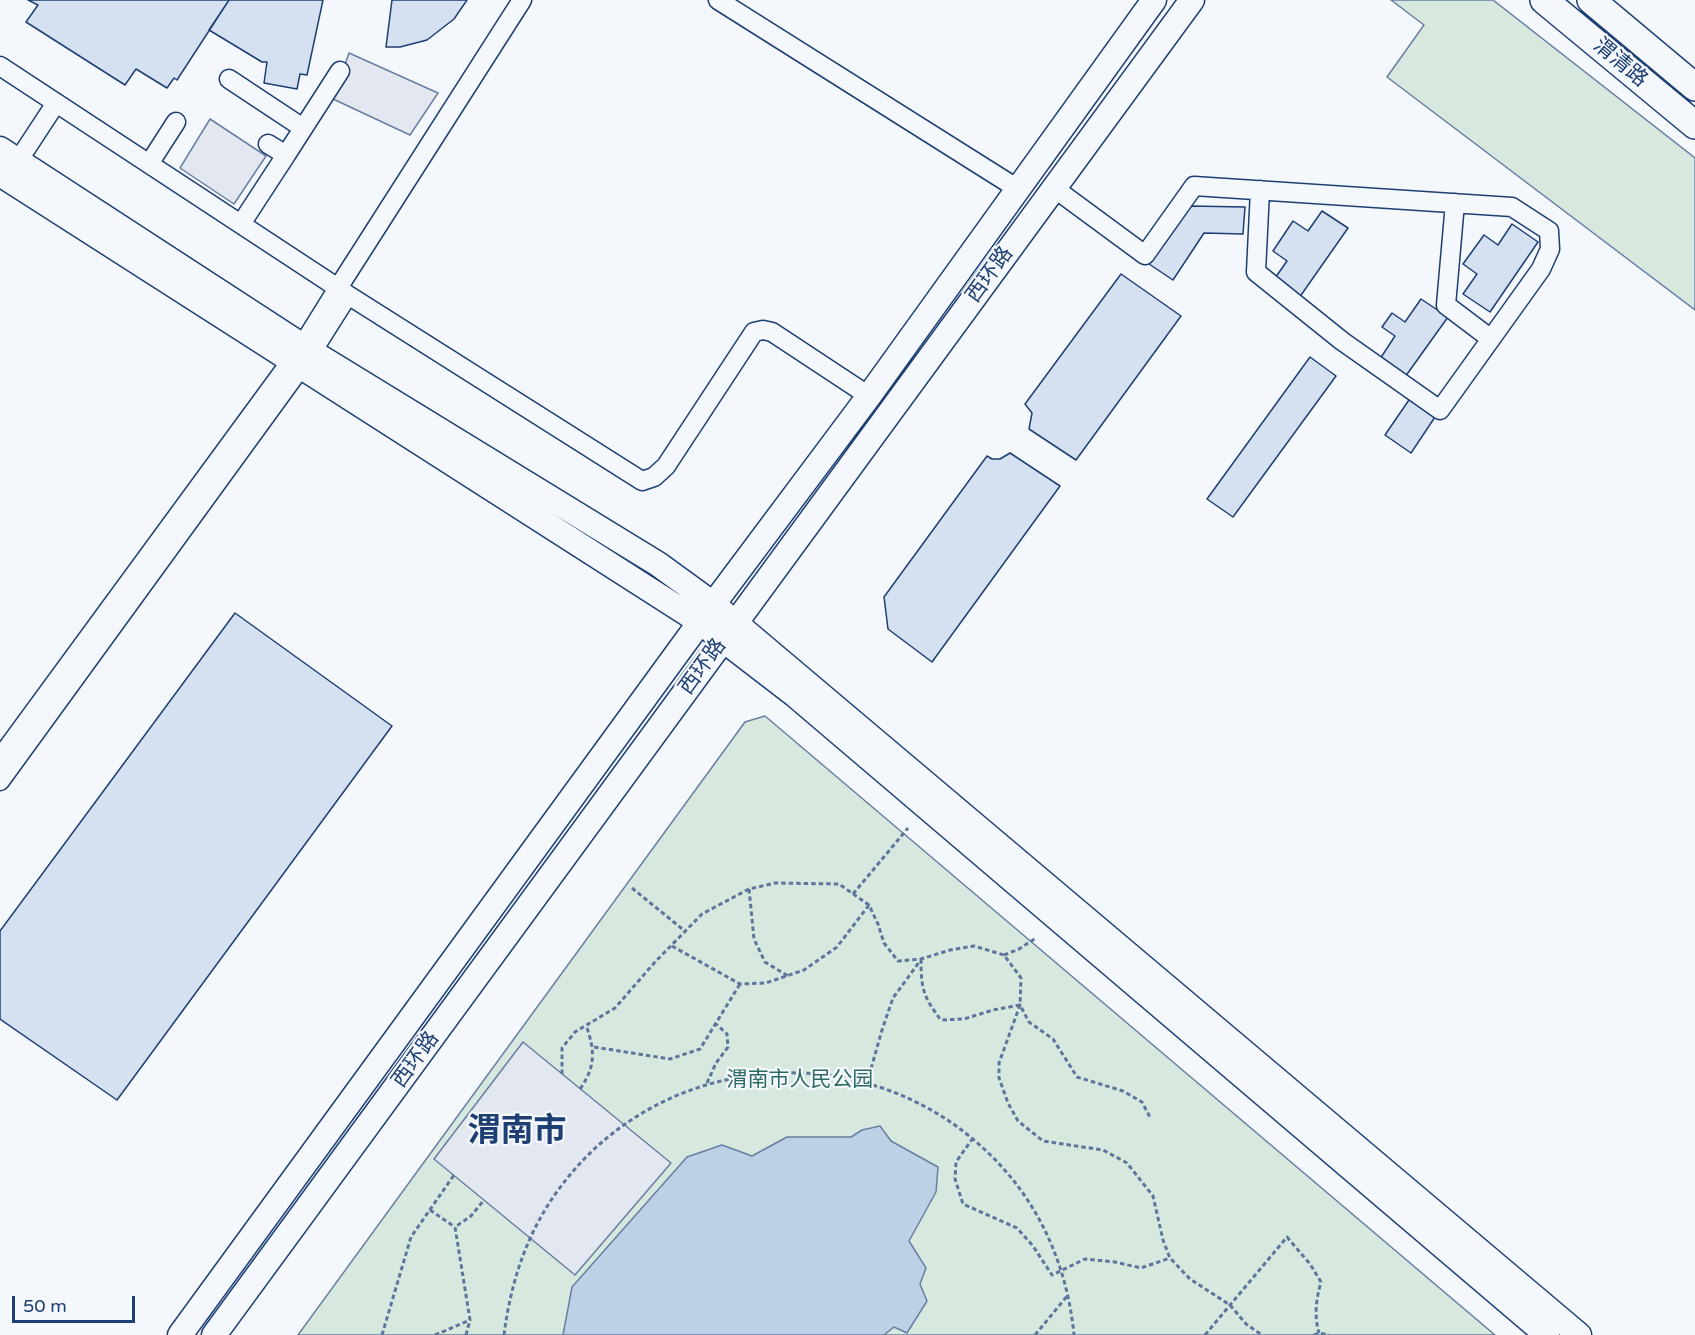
<!DOCTYPE html>
<html>
<head>
<meta charset="utf-8">
<style>
	body { margin:0 }
	#map { position:relative; width:1695px; height:1335px; overflow:hidden; background:#f4f7fb; font-family:"Varela Round",sans-serif }
	canvas { display:block }
	.scale { position:absolute; left:12px; top:1296px; width:123px; height:27px; box-sizing:border-box; border:3px solid #1d3f73; border-top:0; padding-left:8px; font-size:18px; line-height:21px; white-space:nowrap; color:#1d3f73; -webkit-text-stroke:4px #f4f7fb; paint-order:stroke }
</style>
</head>
<body>
<div id="map">
<canvas width="1695" height="1335"></canvas>
<div class="scale">50 m</div>
</div>
<script>
const c = document.querySelector('canvas').getContext('2d');
c.lineJoin = 'round';
function fillPath(path, color) { c.fillStyle = color; c.fill(path, 'evenodd'); }
function strokePath(path, color, width, dash) { c.strokeStyle = color; c.lineWidth = width; c.lineCap = dash ? 'butt' : 'round'; c.setLineDash(dash || []); c.stroke(path); }
function write(font, color, halo, rows, align = 'center') {
  c.font = font + ' "Varela Round","Noto Sans SC",sans-serif'; c.lineWidth = 4.5; c.setLineDash([]); c.textBaseline = 'middle'; c.strokeStyle = halo; c.fillStyle = color; for (const [text, x, y, turn = 0] of rows) {
    c.save(); c.translate(x, y); c.rotate((+turn || 0) * Math.PI / 180); c.textAlign = isNaN(turn) ? turn : align; if (halo) c.strokeText(text, 0, 0); c.fillText(text, 0, 0); c.restore();
  }
}
const green = new Path2D(`
	M1391,0H1493L1695,158V310L1387,77L1424,25Z
	M765,716L1495,1335H298L745,722Z`);
const parking = new Path2D(`
	M349,53L438,93L410,135L333,99Z
	M210,119L266,156L234,204L180,168Z
	M523,1042L671,1163L575,1275L434,1159Z`);
const water = new Path2D(`
	M880,1126L891,1141L938,1167L936,1192L909,1241L926,1268L920,1284L927,1301L907,1333L894,1327L884,1335H563L572,1287L687,1157L722,1145L752,1156L787,1137H851L862,1130Z`);
const building = new Path2D(`
	M28,0H229L177,80L174,78L167,88L136,69L125,85L26,22L38,5Z
	M229,0H323L307,75L300,74L297,89L264,83L267,62H262L209,30Z
	M392,0H467L454,19L427,40L400,47H386Z
	M1190,206L1245,207L1243,234L1204,233L1173,280L1149,264Z
	M1322,211L1348,228L1299,298L1273,281L1287,261L1273,251L1293,221L1308,231Z
	M1512,224L1538,242L1490,312L1463,294L1477,274L1463,264L1484,235L1498,245Z
	M1121,274L1181,316L1076,460L1029,429L1032,413L1025,404Z
	M1421,299L1448,317L1405,377L1380,359L1395,336L1382,327L1392,313L1405,322Z
	M1310,357L1336,376L1233,517L1207,499Z
	M1411,397L1437,414L1411,453L1385,435Z
	M1010,453L1060,486L932,662L888,629L884,597L987,456L992,459H1000Z
	M235,613L392,726L117,1100L0,1019V931Z`);
const path = new Path2D(`
	M632,888L686,932
	M749,889L754,939L765,962L788,976
	M853,894L908,828
	M672,946L740,984L766,983L804,970L837,947L869,905
	M1004,955L1019,949L1036,938
	M921,959C921,988 923,997 941,1020L964,1019L993,1010L1020,1005L1029,1022L1053,1039L1077,1077L1123,1091L1142,1102L1151,1119
	M594,1047L670,1059L700,1049L740,984
	M562,1074V1048L575,1032L615,1008L655,962L702,914L749,889L775,883L839,884L869,905L878,924L884,943L898,961L921,959L950,950L974,946L1004,955L1021,978L1020,1005L999,1063V1078L1008,1103L1018,1121L1043,1141L1103,1150L1127,1163L1153,1196L1163,1240L1170,1258L1190,1279L1230,1305L1246,1324L1262,1335
	M707,1083L716,1063L728,1047L727,1034L716,1024
	M867,1083L882,1030L893,998L920,961
	M580,1089C596,1066 595,1051 586,1025
	M973,1138L956,1162L955,1179L963,1204L1017,1228L1033,1246L1052,1275L1085,1259L1115,1262L1141,1268L1170,1258
	M430,1210L455,1227
	M382,1335L411,1237L454,1175
	M435,1335L470,1320
	M466,1335L470,1320L455,1227L471,1216L484,1200
	M504,1335C511,1280 528,1229 562,1185C663,1051 861,1035 983,1148C1037,1197 1067,1263 1074,1335
	M1035,1335L1068,1295
	M1205,1335L1287,1237L1310,1264L1321,1282C1316,1300 1314,1315 1319,1333
	M1314,1335L1319,1333L1329,1335`);
const minor = new Path2D(`
	M718,0L1018,189
	M0,66L338,288L522,0
	M229,79L303,128
	M286,155L340,71
	M18,161L56,103
	M149,164L176,122
	M1054,188L1145,255L1194,186L1512,207L1549,231L1550,249L1541,269L1440,410L1342,341L1256,272L1260,190
	M1455,203L1446,305L1491,339
	M241,224L286,155L268,144
	M348,295L642,481L654,477L666,466L754,332L763,330L772,332L869,396
	M0,758L302,346L338,288L348,295L312,352L0,781`);
const major = new Path2D(`
	M0,149L312,352L658,564L713,604L1579,1335
	M0,174L700,622L795,695L1547,1335
	M180,1335L700,622L869,396L1154,0
	M214,1335L1192,0`);
const highway = new Path2D(`
	M1544,0L1695,125
	M1591,0L1695,87`);
const streetNames = [
	["渭清路",1620,63,40],
	["西环路",990,275,-54],
	["西环路",703,667,-54],
	["西环路",416,1060,-54]
];
const parkNames = [
	["渭南市人民公园",800,1080]
];
const townNames = [
	["渭南市",517,1132]
];
fillPath(green, '#d7e8df');
strokePath(green, '#687fa3', 1.5);
fillPath(parking, '#e3e8f0');
strokePath(parking, '#687fa3', 1.5);
fillPath(water, '#bed0e5');
strokePath(water, '#687fa3', 1.5);
fillPath(building, '#d5e0f0');
strokePath(building, '#1d3f73', 1.5);
strokePath(minor, '#1d3f73', 21);
strokePath(major, '#1d3f73', 27);
strokePath(highway, '#1d3f73', 30);
strokePath(path, '#5e769c', 3, [4.5, 3]);
strokePath(minor, '#f4f7fb', 18);
strokePath(major, '#f4f7fb', 24);
strokePath(highway, '#f4f7fb', 27);
write('21px', '#1d3f73', '#f4f7fb', streetNames);
write('21px', '#2c6c60', '#f4f7fb', parkNames);
write('bold 33px', '#1d3f73', '#f4f7fb', townNames);
</script>
</body>
</html>
